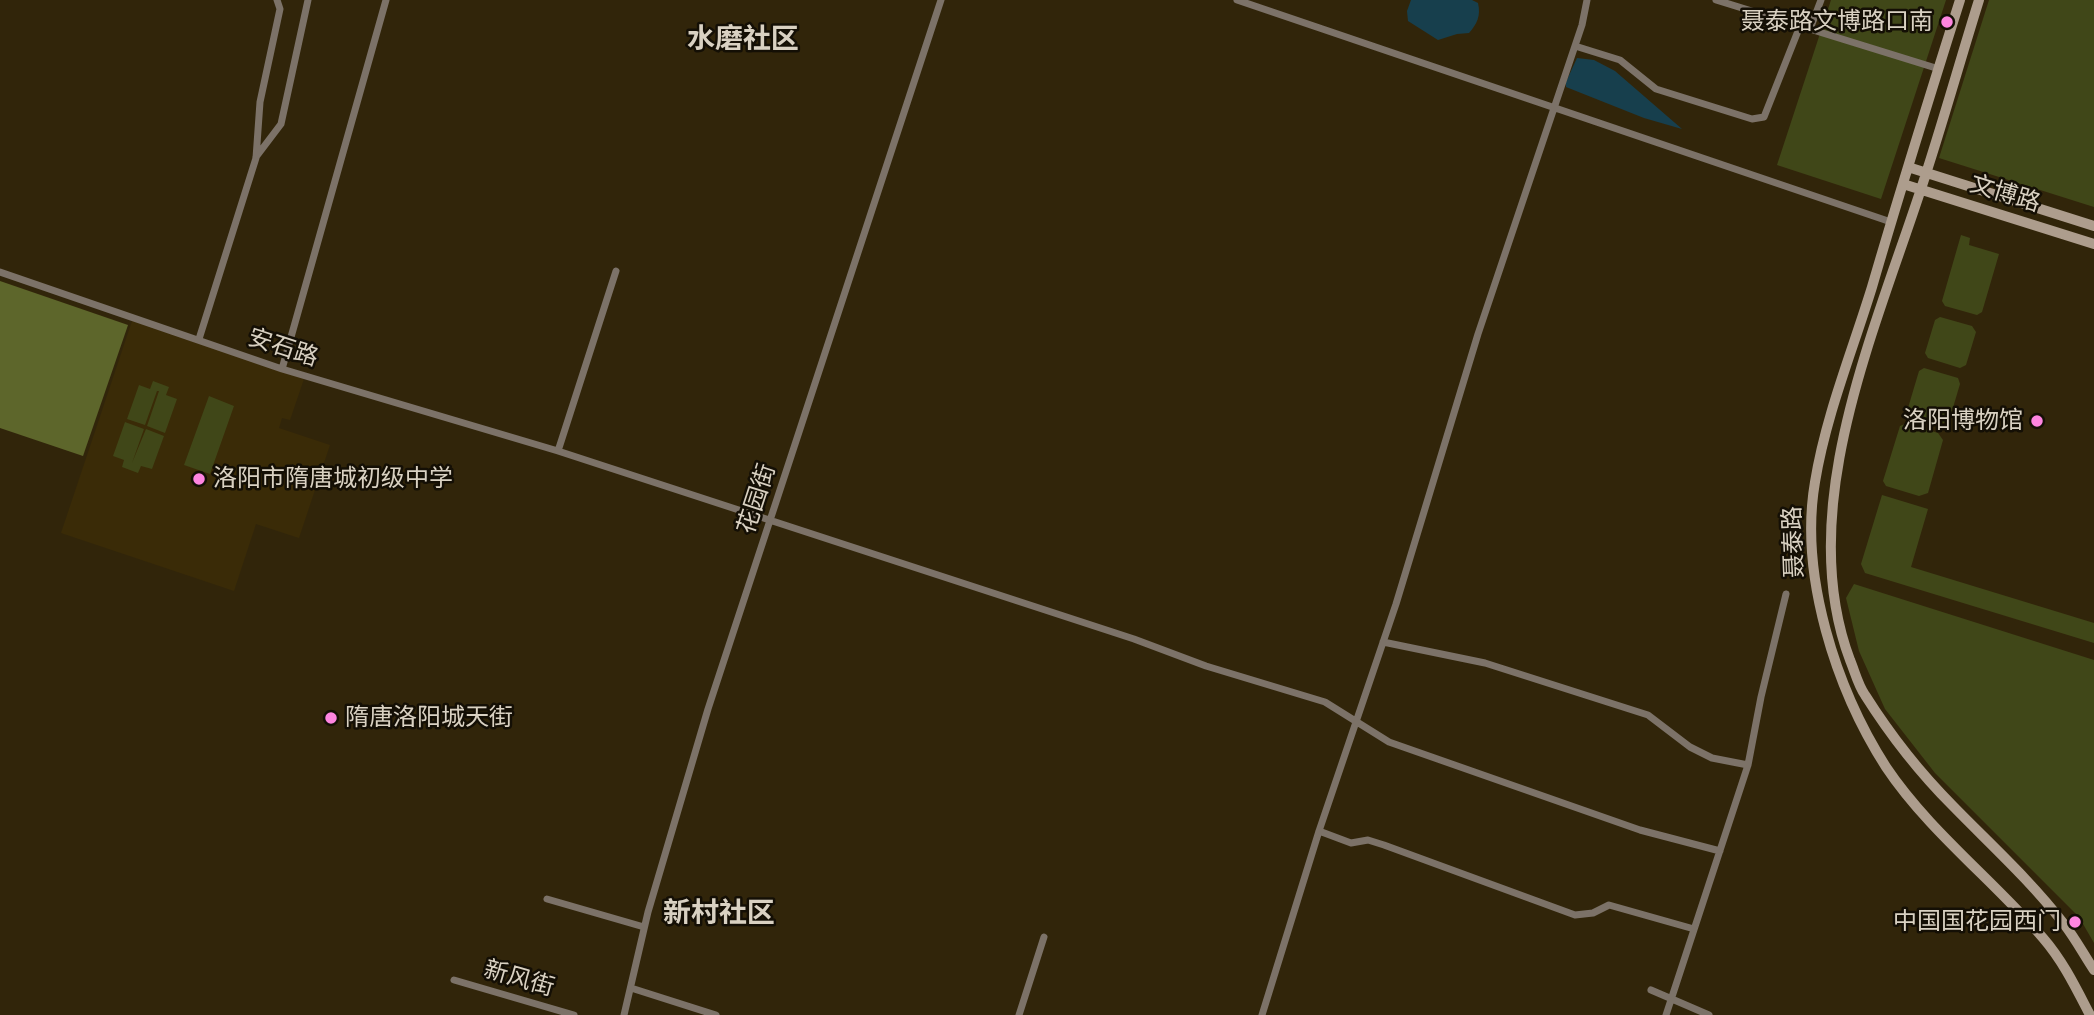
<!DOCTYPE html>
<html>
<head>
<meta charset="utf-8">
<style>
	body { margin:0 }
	canvas { display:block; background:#31250a }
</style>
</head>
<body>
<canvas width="2094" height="1015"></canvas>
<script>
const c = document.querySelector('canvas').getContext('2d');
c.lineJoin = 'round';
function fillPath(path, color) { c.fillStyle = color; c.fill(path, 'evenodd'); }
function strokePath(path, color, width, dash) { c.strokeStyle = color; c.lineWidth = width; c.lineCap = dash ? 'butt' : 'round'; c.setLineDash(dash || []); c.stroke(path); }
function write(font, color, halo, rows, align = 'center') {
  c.font = font + ' Literata,"Noto Sans SC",serif'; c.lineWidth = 5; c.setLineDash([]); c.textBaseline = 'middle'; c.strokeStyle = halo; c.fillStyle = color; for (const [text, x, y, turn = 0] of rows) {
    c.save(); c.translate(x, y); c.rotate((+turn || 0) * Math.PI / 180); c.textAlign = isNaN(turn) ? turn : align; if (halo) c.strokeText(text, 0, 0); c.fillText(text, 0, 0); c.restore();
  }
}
const built = new Path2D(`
	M132,321L304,379L290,420L282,418L279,428L330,445L299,538L256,524L234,591L61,533Z`);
const green = new Path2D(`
	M1831,0H1946L1881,199L1777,165Z
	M1989,0H2094V207L1939,158Z
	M1961,235L1970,238L1969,245L1999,254L1982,312L1977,315L1945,306L1942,301Z
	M1940,317L1972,326L1976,332L1966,365L1960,368L1928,358L1925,353L1935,320Z
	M1924,368L1958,378L1960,384L1949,421L1944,423L1910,413L1908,408L1919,371Z
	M153,381L169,387L166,395L177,399L165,433L147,426L159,391H157L145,425L127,419L139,385L150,389Z
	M209,396L234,406L210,474L184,465Z
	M125,422L144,429L132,463L146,429L164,436L152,469L141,466L138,473L122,467L124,460L113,456Z
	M1907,423L1938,433L1943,440L1928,493L1919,496L1886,486L1883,481L1900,426Z
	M1882,495L1928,509L1911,567L2094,623V643L1865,573L1861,564Z
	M1854,584L2094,660V943L2079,917L1935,773L1885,709L1859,651L1846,598Z`);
const forest = new Path2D(`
	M0,281L128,325L83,456L0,428Z`);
const water = new Path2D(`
	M1411,0H1472L1478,3C1481,16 1477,24 1469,33L1457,34L1438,40L1408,21L1407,11Z
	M1577,58L1594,60L1615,71L1682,129L1644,118L1566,87V82Z`);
const street = new Path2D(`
	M1237,0L1891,222
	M1716,0L1939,69
	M1810,29L1821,0
	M1575,46L1620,60L1656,89L1752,119L1764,117L1800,26
	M256,157L281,124L308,0
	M616,271L558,451L1134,639L1206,666L1325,702L1389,742L1640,830L1720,851
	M0,272L282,369L558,451
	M199,339L256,158L260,102L280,9L277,0
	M282,369L386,0
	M1383,642L1485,663L1648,715L1690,747L1712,758L1748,765
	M1319,831L1351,843L1368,840L1384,845L1575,915L1593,913L1609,905L1694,929
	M547,899L644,927
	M454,980L574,1015
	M631,988L716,1015
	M1651,990L1709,1015
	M624,1015L648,912L708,709L941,0
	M1019,1015L1044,937
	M1262,1015L1319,831L1396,604L1478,334L1582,25L1587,0
	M1666,1015L1748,765L1761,697L1786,594`);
const secondary = new Path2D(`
	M1960,0C1930,95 1900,191 1872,287C1852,352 1826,415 1815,482C1799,575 1836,689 1886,767C1928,830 1994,881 2043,938C2063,961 2076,988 2090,1015
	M1979,0C1959,64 1941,129 1920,192C1873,335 1794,512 1850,660C1855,672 1858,685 1865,695C1889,733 1921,774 1953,806C1991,845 2031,881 2064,924C2075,938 2084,955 2094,970
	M1908,167L2094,226
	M1903,184L2094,244`);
const markers = [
	[1947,22,7,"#fe85e0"],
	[2037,421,7,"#fe85e0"],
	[199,479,7,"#fe85e0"],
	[331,718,7,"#fe85e0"],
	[2075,922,7,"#fe85e0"]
];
const poiNames = [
	["聂泰路文博路口南",1933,22],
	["洛阳博物馆",2023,421],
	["洛阳市隋唐城初级中学",213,479,"left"],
	["隋唐洛阳城天街",345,718,"left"],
	["中国国花园西门",2061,922]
];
const streetNames = [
	["文博路",2005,194,17],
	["安石路",283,348,18],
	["花园街",757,499,-72],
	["聂泰路",1794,542,-92],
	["新风街",519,979,16]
];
const quarterNames = [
	["水磨社区",743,40],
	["新村社区",719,914]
];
fillPath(built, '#3a2b07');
fillPath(green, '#404718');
fillPath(forest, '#5d662b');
fillPath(water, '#173f4d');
strokePath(street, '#7c7268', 7);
strokePath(secondary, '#ad9d8d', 10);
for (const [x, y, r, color] of markers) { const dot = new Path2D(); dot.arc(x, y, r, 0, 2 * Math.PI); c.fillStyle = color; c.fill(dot); strokePath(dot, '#140f05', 2.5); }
write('24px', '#d9d1c2', '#140f05', poiNames, 'right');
write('24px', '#d9d1c2', '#140f05', streetNames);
write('bold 28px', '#d9d1c2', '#140f05', quarterNames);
</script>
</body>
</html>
